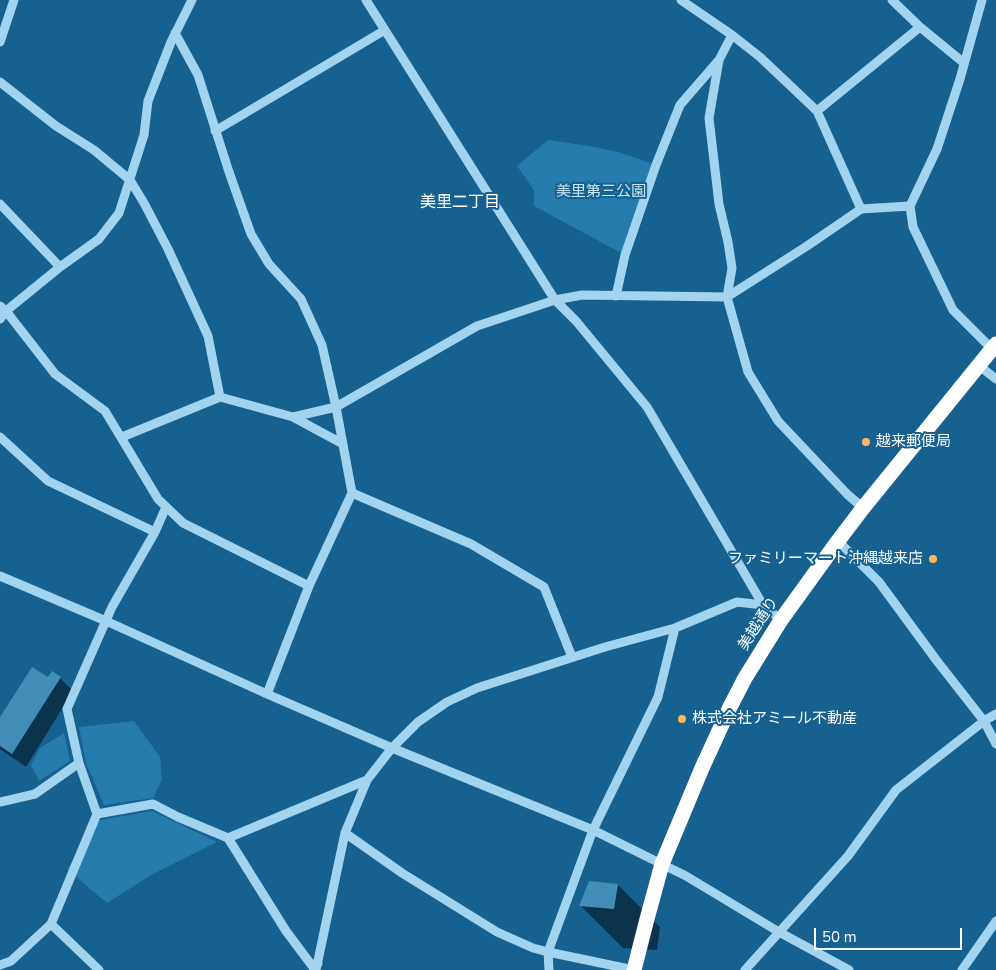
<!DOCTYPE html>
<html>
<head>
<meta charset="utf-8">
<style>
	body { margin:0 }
	#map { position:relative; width:996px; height:970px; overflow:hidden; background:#16618f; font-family:"Nunito Sans",sans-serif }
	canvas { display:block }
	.scale { position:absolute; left:814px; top:928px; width:148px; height:22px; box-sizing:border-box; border:2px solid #fff; border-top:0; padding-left:6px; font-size:15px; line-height:18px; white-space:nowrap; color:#fff; -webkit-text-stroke:4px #16618f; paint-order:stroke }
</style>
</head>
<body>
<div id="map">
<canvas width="996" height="970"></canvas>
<div class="scale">50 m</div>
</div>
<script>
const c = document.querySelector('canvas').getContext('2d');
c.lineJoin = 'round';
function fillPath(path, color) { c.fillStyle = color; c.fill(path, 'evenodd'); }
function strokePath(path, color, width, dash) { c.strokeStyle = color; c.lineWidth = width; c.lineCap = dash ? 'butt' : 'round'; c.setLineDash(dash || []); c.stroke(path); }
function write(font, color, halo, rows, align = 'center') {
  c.font = font + ' "Nunito Sans","Noto Sans JP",sans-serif'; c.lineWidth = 4; c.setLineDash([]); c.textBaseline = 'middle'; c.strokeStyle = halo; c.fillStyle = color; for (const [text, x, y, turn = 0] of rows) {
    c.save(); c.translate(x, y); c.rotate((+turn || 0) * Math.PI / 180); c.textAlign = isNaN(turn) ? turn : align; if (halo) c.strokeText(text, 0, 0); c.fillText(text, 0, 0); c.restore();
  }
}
const green = new Path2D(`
	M548,140L589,146L618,152L656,165L625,255L534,206V190L517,166Z
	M134,721L160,757L162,779L153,798L104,805L86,763L79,727Z
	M64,733L70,761L39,781L31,765L40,748Z
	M152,811L217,842L151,875L107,903L67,869L100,820Z`);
const shadow = new Path2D(`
	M60,678L73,691L26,767L0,749V719L48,679Z
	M589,883L618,885L660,927L657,950L623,948L581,906Z`);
const building = new Path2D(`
	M32,667L48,677L52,671L61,677L12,754L0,746V717Z
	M589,881L618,884L614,909L579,906Z`);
const minor = new Path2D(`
	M366,0L555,300L576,321L647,407L763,605
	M681,0L732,35L760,57L817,111L861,209
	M892,0L920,27L964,63
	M982,0L960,79L937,149L910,206L913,227L953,310L992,349
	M175,33L198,75L229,172L251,234L269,264L301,299L322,345L336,407L352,493L309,586L267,694
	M732,35L719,60L709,118L719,204L728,242L732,268L727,297L748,372L778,421L847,494L863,508
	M0,42L14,0
	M0,82L56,126L94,150L130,180L144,203L168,249L208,336L220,397
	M817,111L920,27
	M215,131L385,30
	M0,204L60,267
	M616,296L625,255L656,165L680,105L719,60
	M0,306L6,311L55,374L105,411L158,499L183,523L309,586
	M0,319L6,311L60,267L99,239L119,213L144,135L148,101L171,42L192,0
	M978,365L996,379
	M293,417L343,444
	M0,437L48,481L155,532
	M122,437L220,397L293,417L336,407L477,326L555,300L582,295L727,297L807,246L861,209L910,206
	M352,493L471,544L544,587L572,657
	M838,541L879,582L937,661L984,721L996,744
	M0,576L106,621L267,694L392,748L593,830L686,876L779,932L849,970
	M0,802L35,794L79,763
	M97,814L79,763L67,709L112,607L155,532L166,507
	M345,833L402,873L497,932L533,948L548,952L634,970
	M228,838L367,780
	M51,924L99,970
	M0,965L11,961L51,924L97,814L153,804L178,817L228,838L286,931L313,967L318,964
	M316,970L345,833L367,780L392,748L418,722L447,702L477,688L605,647L675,628L737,602L763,605L781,620
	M549,970L548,952L593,830L658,697L675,628
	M745,970L848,856L896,790L984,721L996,714
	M962,970L996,921`);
const highway = new Path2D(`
	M634,970L647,919L662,864L702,768L730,707L745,678L781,620L838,541L863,508L996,344`);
const markers = [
	[866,442,5,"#ffb561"],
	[933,559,5,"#ffb561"],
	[682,719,5,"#ffb561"]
];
const parkNames = [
	["美里第三公園",601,192]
];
const poiNames = [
	["越来郵便局",876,442],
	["ファミリーマート沖縄越来店",923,559,"right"],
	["株式会社アミール不動産",692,719]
];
const streetNames = [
	["美越通り",759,624,-57]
];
const neighbourhoodNames = [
	["美里二丁目",460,203]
];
fillPath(green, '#257bac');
fillPath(shadow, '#0007');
fillPath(building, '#438db9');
strokePath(minor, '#a2d4f0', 9);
strokePath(highway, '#fff', 15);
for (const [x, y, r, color] of markers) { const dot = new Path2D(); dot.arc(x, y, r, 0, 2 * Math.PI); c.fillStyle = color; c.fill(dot); strokePath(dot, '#16618f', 2); }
write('15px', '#c9e9fb', '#16618f', parkNames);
write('15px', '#fff', '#16618f', poiNames, 'left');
write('15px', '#fff', '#16618f', streetNames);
write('16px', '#fff', '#16618f', neighbourhoodNames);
</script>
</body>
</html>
